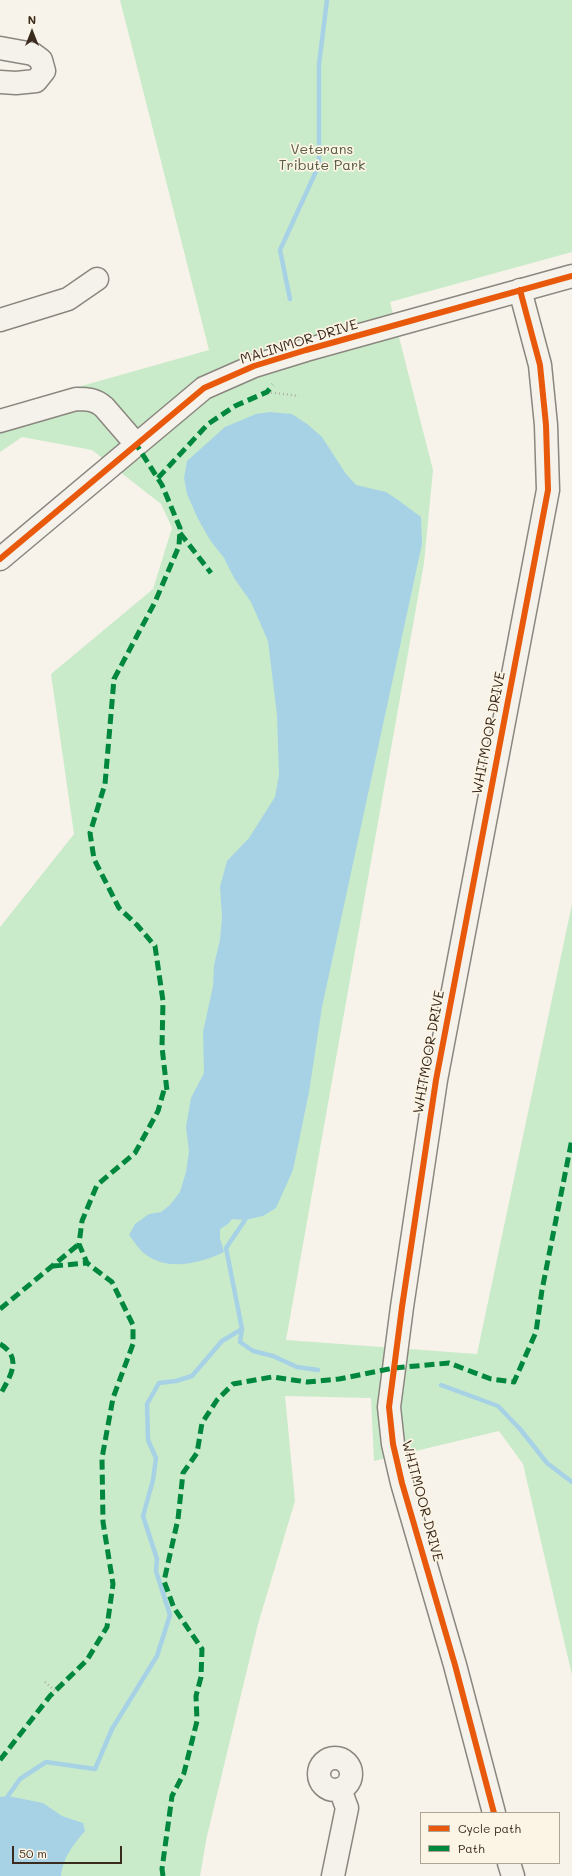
<!DOCTYPE html>
<html>
<head>
<meta charset="utf-8">
<style>
	body { margin:0 }
	#map { position:relative; width:572px; height:1876px; overflow:hidden; background:#f7f3ea; font-family:Mali,sans-serif }
	canvas { display:block }
	.legend { position:absolute; left:420px; top:1812px; width:140px; height:52px; box-sizing:border-box; background:#fcf5e5; border:1px solid #afa495; margin:0; padding:5px 7px; list-style:none; font-size:12px; color:#3b2a1e }
	.legend li { display:flex; align-items:center; gap:8px; height:20px }
	.legend b { width:20px; border:1px solid #afa495 }
	.north { position:absolute; left:12px; top:12px; width:40px; height:40px; -webkit-text-stroke:3px #fcf5e5; paint-order:stroke; rotate:0deg; font-size:11px; font-weight:700; line-height:16px; text-align:center; color:#3b2a1e }
	.north::after { content:''; display:block; margin:auto; width:14px; height:18px; background:#3b2a1e; clip-path:polygon(50% 0,100% 100%,50% 72%,0 100%) }
	.scale { position:absolute; left:12px; top:1846px; width:110px; height:18px; box-sizing:border-box; border:2px solid #3b2a1e; border-top:0; padding-left:5px; font-size:12px; line-height:14px; white-space:nowrap; color:#3b2a1e; -webkit-text-stroke:3px #fcf5e5; paint-order:stroke }
</style>
</head>
<body>
<div id="map">
<canvas width="572" height="1876"></canvas>
<ul class="legend">
<li><b style="height:5px;background:#e8590c"></b>Cycle path</li>
<li><b style="height:5px;background:#00873e"></b>Path</li>
</ul>
<div class="north">N</div>
<div class="scale">50 m</div>
</div>
<script>
const c = document.querySelector('canvas').getContext('2d');
c.lineJoin = 'round';
function fillPath(path, color) { c.fillStyle = color; c.fill(path, 'evenodd'); }
function strokePath(path, color, width, dash) { c.strokeStyle = color; c.lineWidth = width; c.lineCap = dash ? 'butt' : 'round'; c.setLineDash(dash || []); c.stroke(path); }
function write(font, color, halo, rows, align = 'center') {
  c.font = font + ' Mali,sans-serif'; c.lineWidth = 3.5; c.setLineDash([]); c.textBaseline = 'middle'; c.strokeStyle = halo; c.fillStyle = color; for (const [text, x, y, turn = 0] of rows) {
    c.save(); c.translate(x, y); c.rotate((+turn || 0) * Math.PI / 180); c.textAlign = isNaN(turn) ? turn : align; if (halo) c.strokeText(text, 0, 0); c.fillText(text, 0, 0); c.restore();
  }
}
const green = new Path2D(`
	M120,0H572V252L390,302L433,470L424,563L286,1340L477,1354L572,904V1675L523,1464L499,1431L374,1461L371,1398L285,1396L295,1501L258,1624L207,1836L200,1876H0V927L74,834L51,674L153,589L172,528L161,504L92,450L22,437L0,452V409L209,350Z`);
const water = new Path2D(`
	M270,412L292,414L307,424L322,437L346,474L356,485L386,492L398,500L421,517L422,544L322,1007L309,1092L293,1170L276,1208L263,1216L245,1220L232,1219L228,1224L220,1229V1238L224,1252C201,1263 168,1272 145,1254C139,1250 134,1241 129,1235L135,1224L149,1214L161,1212L170,1205L180,1192L186,1172L189,1151L186,1127L191,1098L204,1073L203,1032L213,986L214,965L220,940L222,917L220,887L227,861L249,838L275,797L279,775L277,715L268,641L251,602L234,578L224,558L210,540L198,519L187,494L184,478L187,461L225,427L256,414Z
	M8,1796L43,1803L62,1816L83,1823L85,1831C73,1845 63,1857 61,1876H0V1797Z`);
const stream = new Path2D(`
	M290,299L280,250L319,165V64L327,0
	M245,1220L226,1248L242,1329L240,1342L253,1351L273,1356L297,1367L318,1370
	M441,1385L498,1406L520,1429L547,1463L572,1482
	M8,1796L20,1779L46,1762L95,1769L112,1729L157,1656L170,1615L156,1571L157,1559L143,1516L153,1480L156,1458L148,1440L147,1404L159,1383L176,1381L192,1376L222,1341L242,1329`);
const path = new Path2D(`
	M267,392L299,396
	M45,1682L55,1691`);
const minor = new Path2D(`
	M0,48L33,54L41,60L44,71L36,81L16,83L0,82
	M0,320L68,299L97,279
	M0,421L76,399C87,399 95,399 104,407L136,444
	M0,559L204,388L254,366L306,350L572,276
	M319 1774a16 16 0 1 1 32 0a16 16 0 1 1-32 0Z
	M494,1813L455,1665L402,1483L393,1444L389,1407L402,1307L436,1080L548,490L546,425L540,365L520,290
	M509,1863L513,1876
	M333,1876L347,1808L340,1789`);
const quiet = new Path2D(`
	M158,478L208,424L235,406L267,392L273,385
	M180,533L211,573
	M53,1266L87,1263
	M0,1309L79,1244
	M0,1344C24,1358 9,1378 0,1395
	M0,1760L50,1696L87,1660L107,1627L113,1584L103,1522L102,1458L113,1398L133,1344V1325L112,1282L87,1263L79,1244L82,1221L97,1185L135,1153L158,1111L164,1090L167,1091L162,1047L163,1001L155,946L137,925L119,908L94,859L90,833L105,784L114,679L155,602L179,546L180,528L162,485L136,444
	M163,1876L162,1869L172,1796L184,1773L197,1721L196,1696L201,1677L202,1649L174,1608L164,1581L178,1519L183,1473L197,1453L202,1423L217,1400L233,1384L272,1377L307,1382L339,1379L394,1368L449,1363L491,1379L514,1382L536,1332L542,1290L572,1139`);
const cycleway = new Path2D(`
	M0,559L204,388L254,366L306,350L572,276
	M494,1813L455,1665L402,1483L393,1444L389,1407L402,1307L436,1080L548,490L546,425L540,365L520,290`);
const parkNames = [
	["Veterans",322,150],
	["Tribute Park",322,166]
];
const streetNames = [
	["MALINMOR DRIVE",299,342,-17],
	["WHITMOOR DRIVE",489,733,-79],
	["WHITMOOR DRIVE",429,1052,-80],
	["WHITMOOR DRIVE",422,1501,75]
];
fillPath(green, '#c9ebc9');
fillPath(water, '#a7d2e6');
strokePath(stream, '#a7d2e6', 4.5);
strokePath(minor, '#8b867f', 25);
strokePath(path, '#b3afa9', 2.5, [1, 3]);
strokePath(minor, '#f5f2ec', 22);
strokePath(quiet, '#00873e', 5, [10, 5]);
strokePath(cycleway, '#e8590c', 6);
write('14px', '#555942', '#fcf5e5', parkNames);
write('14px', '#3b2a1e', '#fcf5e5', streetNames);
</script>
</body>
</html>
